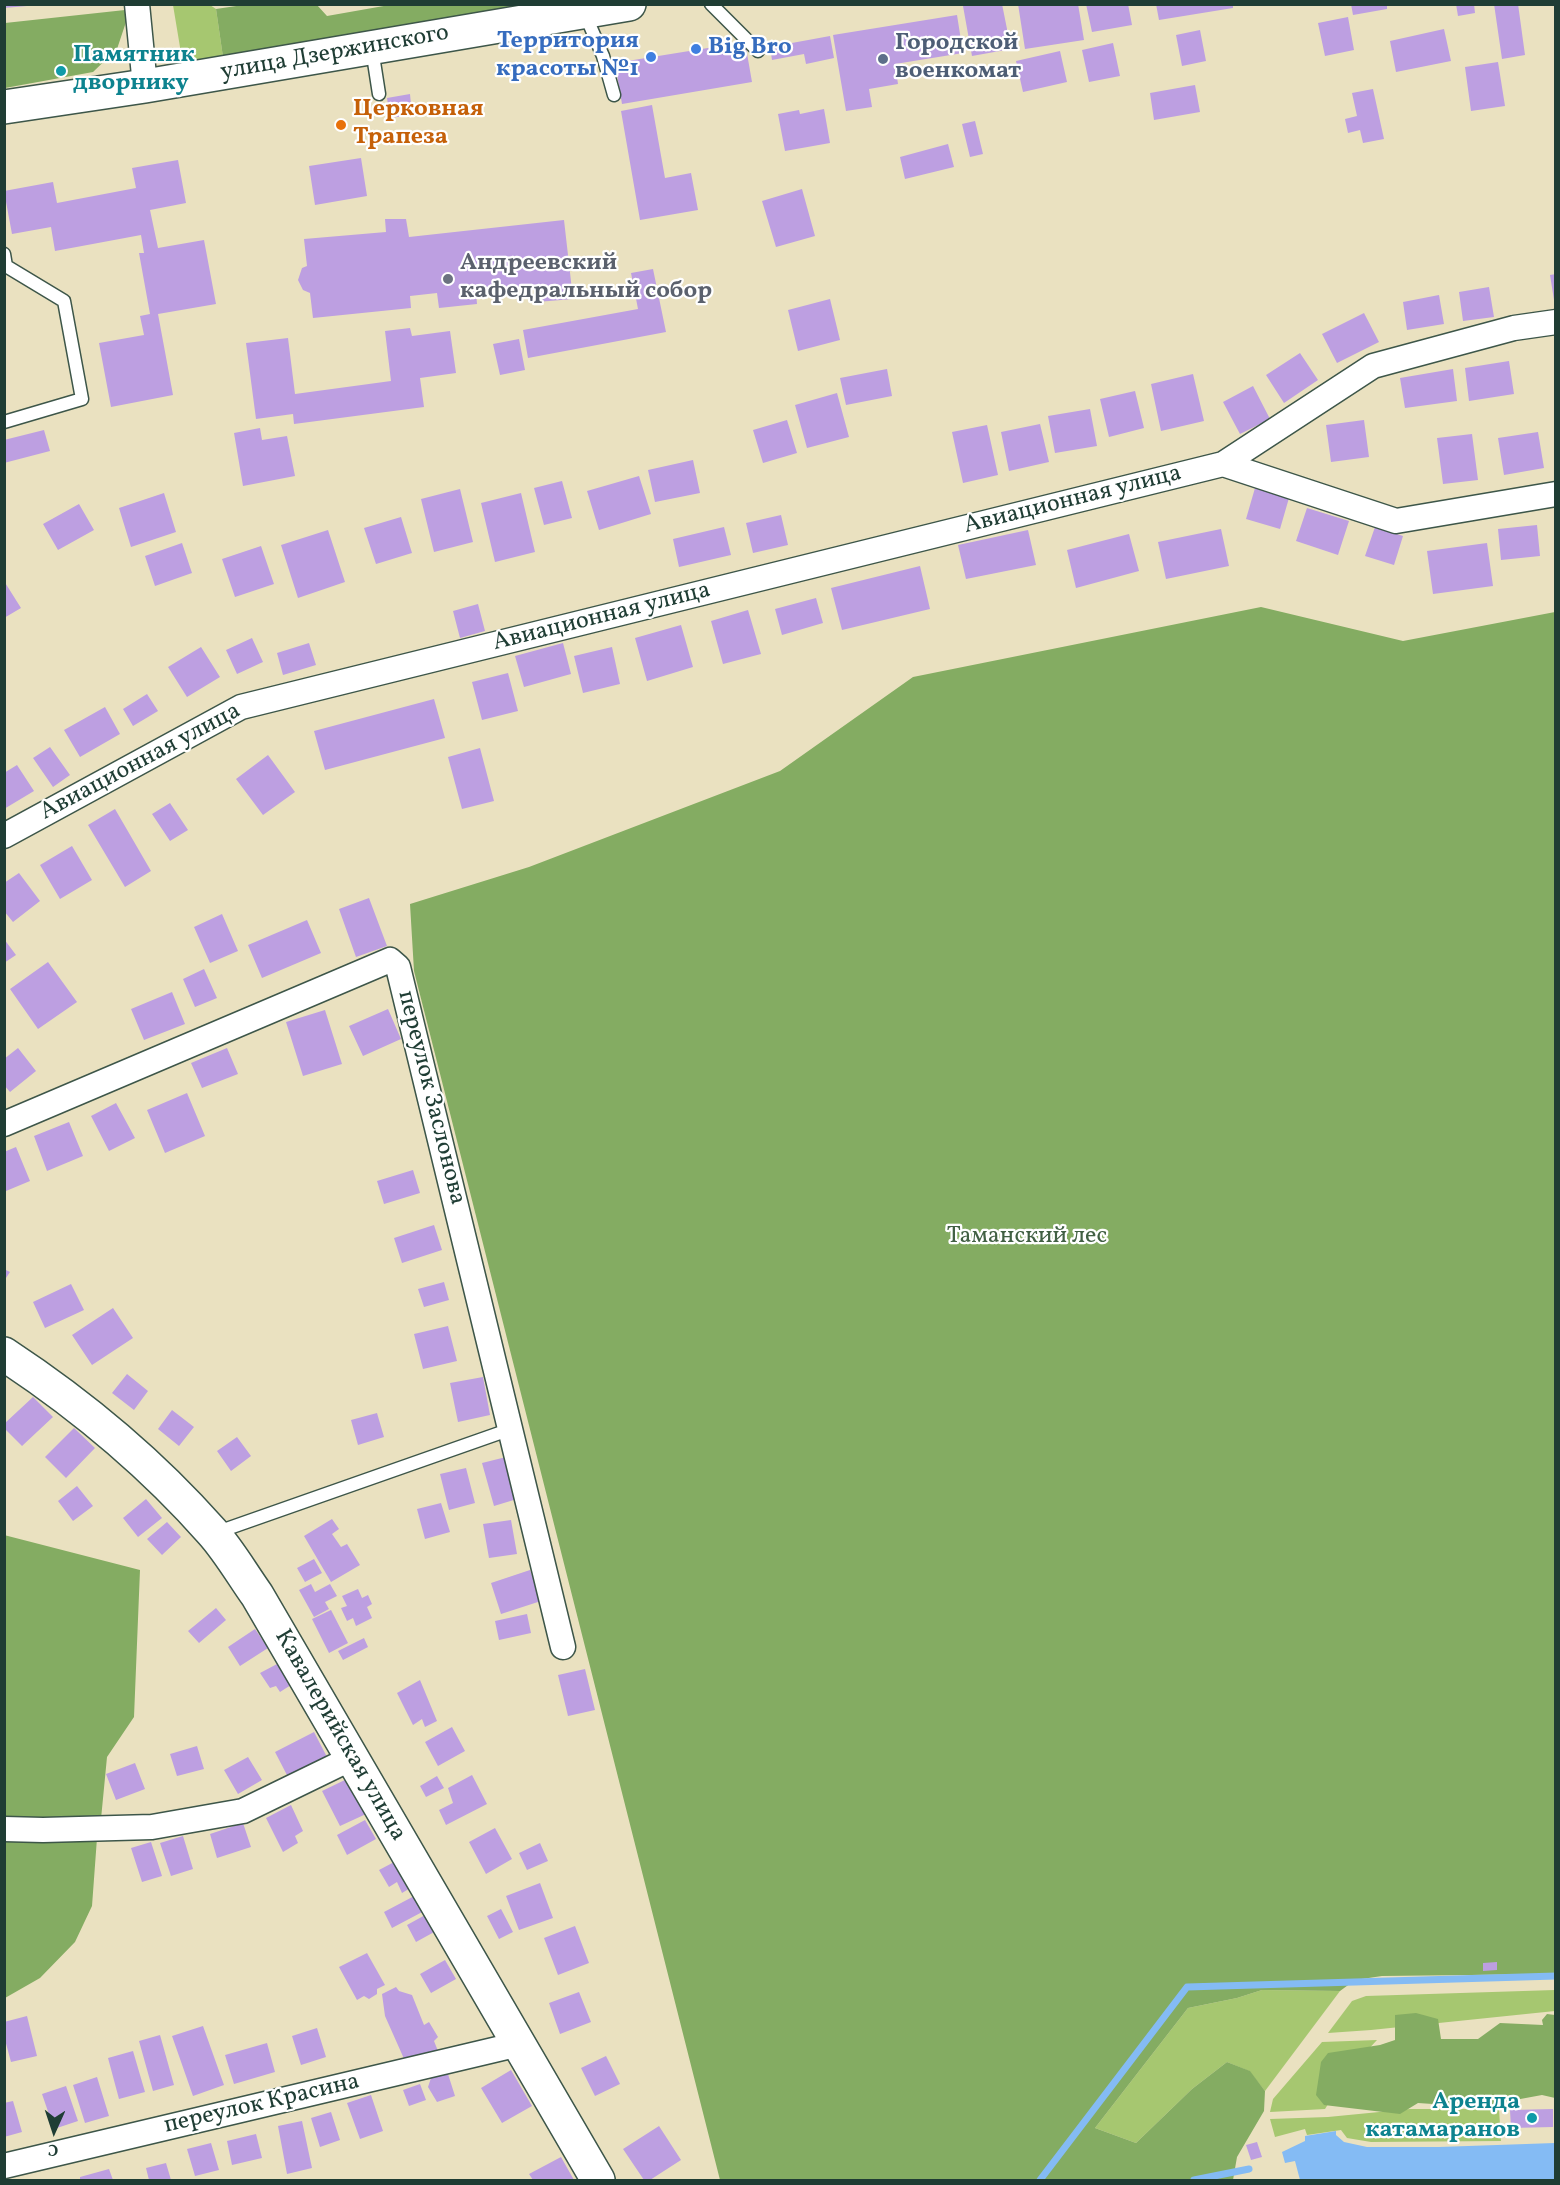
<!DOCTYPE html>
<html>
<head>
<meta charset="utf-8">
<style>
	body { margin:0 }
	#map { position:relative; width:1560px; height:2185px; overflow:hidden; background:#eae1c0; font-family:Vollkorn,serif }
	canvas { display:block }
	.frame { position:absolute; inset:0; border:6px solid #1f3d34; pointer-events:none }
	.north { position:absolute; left:24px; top:2101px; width:60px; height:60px; -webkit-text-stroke:4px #fff; paint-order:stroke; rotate:183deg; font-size:16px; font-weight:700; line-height:24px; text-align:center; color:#1f3d34 }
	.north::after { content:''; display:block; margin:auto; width:21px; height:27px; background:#1f3d34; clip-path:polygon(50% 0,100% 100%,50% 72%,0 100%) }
</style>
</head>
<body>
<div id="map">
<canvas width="1560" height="2185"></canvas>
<div class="frame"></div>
<div class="north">С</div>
</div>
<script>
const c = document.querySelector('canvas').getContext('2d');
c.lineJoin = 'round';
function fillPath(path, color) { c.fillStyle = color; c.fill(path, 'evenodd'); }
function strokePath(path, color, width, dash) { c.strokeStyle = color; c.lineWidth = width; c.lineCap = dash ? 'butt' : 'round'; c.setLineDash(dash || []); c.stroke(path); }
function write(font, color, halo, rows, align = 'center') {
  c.font = font + ' Vollkorn,serif'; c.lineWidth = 4.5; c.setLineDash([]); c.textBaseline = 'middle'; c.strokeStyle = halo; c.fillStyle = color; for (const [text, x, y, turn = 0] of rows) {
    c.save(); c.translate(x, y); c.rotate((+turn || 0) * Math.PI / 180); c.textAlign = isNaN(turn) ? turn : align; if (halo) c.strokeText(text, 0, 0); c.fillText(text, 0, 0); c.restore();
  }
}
const green = new Path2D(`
	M173,5H210L216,9L224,64L184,71Z
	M1262,1990L1340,1991L1265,2091L1249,2071L1227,2062L1192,2089L1136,2143L1095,2128L1188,2008L1237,1998Z
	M1555,1990V2011L1371,2030L1328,2033L1352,2001L1366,1996Z
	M1377,2040L1350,2069L1325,2109L1270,2112L1273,2099L1322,2042Z
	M1410,2109H1499L1501,2141L1371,2142L1347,2138L1341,2130L1307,2135L1305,2129L1275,2137L1270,2119L1328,2117Z`);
const forest = new Path2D(`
	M395,4H549L224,64L216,9L243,5H317L327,16Z
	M125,10L126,22L117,49L93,72L5,88V23Z
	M1261,607L1403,641L1555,612V1974L1382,1976L1355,1980L1340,1991L1262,1990L1237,1998L1188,2008L1095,2128L1136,2143L1192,2089L1227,2062L1250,2071L1265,2091L1264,2111L1237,2157L1233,2180H720L414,971L410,904L529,867L780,771L913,677Z
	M4,1535L140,1570L134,1717L107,1757L101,1819L97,1838L92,1906L75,1942L40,1978L5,1998Z
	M1416,2013L1438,2019L1441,2039H1478L1500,2023L1543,2025L1542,2020L1547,2014L1555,2015V2098L1542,2095L1477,2107L1418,2103L1400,2114L1324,2105L1316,2095L1321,2062L1328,2053L1380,2045L1395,2040V2015Z`);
const water = new Path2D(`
	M1336,2131V2135L1344,2142L1367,2147H1439L1555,2143V2180H1300L1295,2161L1285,2163L1282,2152L1305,2141V2136Z`);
const stream = new Path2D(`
	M1040,2180L1187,1987L1556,1976
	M1194,2180L1249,2169`);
const building = new Path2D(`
	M4,4H27V6L4,8Z
	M971,4H1002L1011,49L972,56L963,6Z
	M1018,4H1078L1084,40L1025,49Z
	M1086,4H1128L1132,25L1092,32Z
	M1156,4H1233V8L1159,20Z
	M1351,4H1387V9L1353,15Z
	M1456,4H1474L1475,13L1458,16Z
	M1494,4H1518L1525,55L1502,59Z
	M957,15L963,53L895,64L898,84L869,89L872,107L846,111L833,35Z
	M1348,17L1354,50L1325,56L1318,23Z
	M1444,29L1451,61L1396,72L1390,41Z
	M1200,30L1206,61L1182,66L1176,35Z
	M830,36L834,58L806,64L804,54L772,60L770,47Z
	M745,42L752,82L622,104L615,63Z
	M1113,43L1120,76L1089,82L1082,50Z
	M1060,51L1067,82L1023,92L1016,61Z
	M1498,62L1505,106L1471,111L1465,67Z
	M1195,85L1200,112L1154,120L1150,93Z
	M1373,89L1384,139L1363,143L1360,130L1348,133L1345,119L1357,116L1352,93Z
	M410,94L412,115L390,118L387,98Z
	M652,105L665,178L691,173L698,210L640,220L621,111Z
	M824,109L830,143L785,151L778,114L799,110L800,114Z
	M975,121L983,154L970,157L962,124Z
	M948,144L954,167L905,179L900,157Z
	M361,158L367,196L315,205L309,166Z
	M178,160L186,203L150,210L158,248L204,240L216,304L158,314L173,395L111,407L99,343L144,335L140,316L150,314L139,253H144L141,235L55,251L51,227L12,234L4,191L53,182L57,203L136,188L132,168Z
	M802,189L815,236L776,247L762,201Z
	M385,219H406L409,237L564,220L573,299L537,302L535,285L476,292L477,304L439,308L437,293L410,296L411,308L313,318L310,293L303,290L298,280L302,268L307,266L304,239L386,232Z
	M653,269L666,332L528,358L523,330L638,309L631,273Z
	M1556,274V300H1554L1550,275Z
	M1489,287L1494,317L1463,321L1459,292Z
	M1439,295L1444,324L1407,330L1403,302Z
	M830,299L840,340L798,351L788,310Z
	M1364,313L1379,342L1337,363L1322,334Z
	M410,328L412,336L450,331L456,373L420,378L424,407L294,424L293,414L256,419L246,343L288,338L295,394L391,381L385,331Z
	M519,339L525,370L500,375L493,344Z
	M1300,353L1318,380L1284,403L1266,375Z
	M1509,361L1514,394L1469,401L1465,368Z
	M887,369L892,396L846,405L840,378Z
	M1453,369L1457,401L1405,408L1400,378Z
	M1193,374L1204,421L1161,431L1151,384Z
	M1253,386L1270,419L1240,434L1223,402Z
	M1135,391L1144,428L1109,437L1100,399Z
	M837,393L849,437L807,448L795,405Z
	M1090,409L1097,446L1055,453L1048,416Z
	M787,420L797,453L763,463L753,430Z
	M1364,420L1369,457L1331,462L1326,425Z
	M1040,424L1049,462L1009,471L1001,432Z
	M987,425L998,475L963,483L952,432Z
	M260,428L262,440L287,436L295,476L243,486L234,433Z
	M44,430L50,451L4,463V440Z
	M1538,432L1544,468L1504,475L1498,438Z
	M1472,434L1478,480L1443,484L1437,438Z
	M693,460L700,493L655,502L648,470Z
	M639,476L651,514L599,530L587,491Z
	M562,481L572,518L544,525L534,488Z
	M1255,488L1289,498L1280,529L1246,519Z
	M460,489L473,542L434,552L421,499Z
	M164,493L176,532L131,547L119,508Z
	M521,493L535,552L495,562L481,503Z
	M79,504L94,530L58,550L43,524Z
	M1307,508L1349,521L1338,555L1296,541Z
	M781,515L788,545L753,553L746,523Z
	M401,517L412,553L376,564L364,528Z
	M1537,525L1540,556L1501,560L1498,529Z
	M724,527L731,555L679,567L673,539Z
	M1375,527L1403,536L1394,565L1365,556Z
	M1221,529L1229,566L1166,579L1158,542Z
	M328,530L345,582L298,598L281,545Z
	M1028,530L1036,565L966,579L958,545Z
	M1129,534L1139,571L1076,588L1067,550Z
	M182,543L192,573L155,586L145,556Z
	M1487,543L1493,586L1433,594L1427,551Z
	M261,546L274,584L235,597L222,559Z
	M920,566L930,609L842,630L831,588Z
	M4,581L21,608L4,618Z
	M816,598L823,623L782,635L775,609Z
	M478,604L485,631L460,638L453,611Z
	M748,610L761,654L723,664L711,621Z
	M681,625L693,667L647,681L635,638Z
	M252,638L263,662L237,674L226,650Z
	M309,643L316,665L283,675L277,653Z
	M563,643L571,674L524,687L515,656Z
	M201,647L220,677L187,697L168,667Z
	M612,647L620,684L583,693L574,656Z
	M508,673L518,711L482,720L472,682Z
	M147,694L158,711L133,726L123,709Z
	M434,699L445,738L325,770L314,731Z
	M105,707L120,734L80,757L64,730Z
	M50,747L70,775L53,787L33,758Z
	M480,748L494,801L462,809L448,757Z
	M268,755L295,792L263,815L236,779Z
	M17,765L34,791L4,809V773Z
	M170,803L188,830L170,841L152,814Z
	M115,809L151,871L125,887L88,825Z
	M72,846L92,880L60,899L40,865Z
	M19,873L40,901L13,922L4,911V883Z
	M369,898L387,946L356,957L339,909Z
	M222,914L238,951L210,963L194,927Z
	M307,920L321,953L262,978L248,945Z
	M4,939L16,955L4,963Z
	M48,962L77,1002L38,1029L10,989Z
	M204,969L217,998L195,1007L183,979Z
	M172,992L185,1024L144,1040L131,1009Z
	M388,1009L401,1039L363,1056L349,1026Z
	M325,1010L342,1064L303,1076L286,1022Z
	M18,1048L36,1071L10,1092L4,1085V1059Z
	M227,1048L238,1074L202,1088L191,1063Z
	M187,1093L205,1136L165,1153L147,1110Z
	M116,1103L135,1138L109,1151L91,1116Z
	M69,1122L83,1156L47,1171L34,1136Z
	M16,1147L30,1181L6,1191L4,1152Z
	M413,1170L420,1193L384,1204L377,1181Z
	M434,1225L442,1250L402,1263L394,1238Z
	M4,1269L10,1272L4,1281Z
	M444,1282L449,1300L424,1307L418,1289Z
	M71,1284L84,1310L45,1328L33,1302Z
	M113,1308L133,1338L92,1365L72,1335Z
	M448,1326L457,1361L423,1369L414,1334Z
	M127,1374L148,1391L134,1410L112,1393Z
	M483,1377L490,1415L458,1422L450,1383Z
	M33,1397L53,1417L22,1446L4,1428V1424Z
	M172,1410L194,1427L179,1446L158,1429Z
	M377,1413L384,1437L358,1445L351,1420Z
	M74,1428L95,1448L66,1478L45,1457Z
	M237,1437L251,1456L231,1471L217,1451Z
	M506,1457L517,1499L494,1506L482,1463Z
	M466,1468L475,1503L449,1510L440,1474Z
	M77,1486L93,1506L73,1521L58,1501Z
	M146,1499L162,1518L138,1537L123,1518Z
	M441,1503L450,1532L425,1539L417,1509Z
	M332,1519L339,1529L332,1534L341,1547L347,1544L360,1565L331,1582L304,1536Z
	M511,1520L517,1554L489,1558L483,1524Z
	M167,1522L181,1537L162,1555L147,1539Z
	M314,1559L322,1573L305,1582L297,1568Z
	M530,1570L541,1601L501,1614L491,1583Z
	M311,1584L315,1592L330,1584L337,1596L325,1602L329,1609L314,1617L299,1590Z
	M358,1589L362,1598L368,1595L372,1604L367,1607L372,1618L356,1626L353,1618L347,1621L341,1608L347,1606L342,1596Z
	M216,1608L226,1620L199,1643L188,1631Z
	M331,1610L348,1643L329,1653L312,1619Z
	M527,1614L531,1633L499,1640L495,1621Z
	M255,1629L268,1648L240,1666L228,1647Z
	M364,1638L368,1647L343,1660L338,1651Z
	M279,1663L291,1685L280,1692L276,1686L270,1688L260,1673Z
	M585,1669L595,1710L568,1716L558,1675Z
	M420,1680L437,1721L425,1727L422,1719L413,1725L397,1693Z
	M452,1727L465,1751L438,1766L425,1742Z
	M314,1732L327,1757L288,1777L275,1752Z
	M197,1746L204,1769L177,1776L170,1754Z
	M248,1757L262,1780L238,1794L224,1770Z
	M135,1763L145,1789L116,1800L106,1774Z
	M472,1775L487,1804L446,1825L439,1810L453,1803L448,1788Z
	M437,1776L444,1788L426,1797L420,1786Z
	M349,1778L366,1814L340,1826L322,1791Z
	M291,1805L303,1831L295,1836L298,1843L283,1852L266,1818Z
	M365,1820L376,1839L347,1855L337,1835Z
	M243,1823L251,1847L217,1858L210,1834Z
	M495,1828L512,1859L486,1874L469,1842Z
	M183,1836L193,1869L171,1876L160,1843Z
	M151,1842L162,1876L142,1882L131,1848Z
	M540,1843L548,1861L527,1870L519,1853Z
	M398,1860L412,1887L402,1893L397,1882L389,1887L379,1870Z
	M540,1883L553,1918L519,1930L506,1896Z
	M418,1894L426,1910L392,1928L384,1912Z
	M501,1909L513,1932L499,1939L487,1916Z
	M427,1914L436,1931L416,1942L407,1925Z
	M575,1926L589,1963L558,1975L544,1938Z
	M367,1953L385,1985L377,1989V1994L369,1999L364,1996L357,2000L339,1967Z
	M445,1960L456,1979L431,1993L420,1974Z
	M1497,1962V1970L1483,1971V1963Z
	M396,1987L399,1991L412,1995L424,2025L429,2022L438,2037L434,2041L438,2051L405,2061L385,2016L382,1994Z
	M579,1992L591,2022L560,2034L549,2003Z
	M27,2016L37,2056L11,2062L4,2036V2022Z
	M203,2026L224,2085L193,2096L172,2036Z
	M317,2028L326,2057L301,2065L292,2036Z
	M160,2035L174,2085L153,2091L139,2041Z
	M267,2043L275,2072L234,2084L225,2055Z
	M133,2051L145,2092L119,2099L108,2058Z
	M606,2056L620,2084L595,2096L581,2068Z
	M511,2070L532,2106L502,2123L481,2088Z
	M447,2071L455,2096L437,2102L428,2087L432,2075Z
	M97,2077L109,2116L85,2123L73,2085Z
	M420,2084L426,2100L409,2106L403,2090Z
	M66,2086L78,2121L54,2129L42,2094Z
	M371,2095L383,2131L360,2139L347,2103Z
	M13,2101L22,2132L4,2137V2103Z
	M1553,2109V2127L1511,2128L1510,2110Z
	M331,2112L340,2140L320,2147L311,2118Z
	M302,2121L312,2168L287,2174L278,2126Z
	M659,2126L681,2160L650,2180H644L623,2149Z
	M256,2134L262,2158L232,2165L227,2141Z
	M1257,2142L1262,2157L1251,2160L1246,2145Z
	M211,2143L219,2170L195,2176L187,2149Z
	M561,2157L574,2180H533L529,2174Z
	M166,2163L171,2180H149L146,2168Z
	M109,2169L113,2180H80V2177Z`);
const lane = new Path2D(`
	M711,4L758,51
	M585,14L603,56L614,95
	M372,49L379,94
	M4,254L6,266L64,301L82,399L4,422
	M215,1533L511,1429`);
const street = new Path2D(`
	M137,4L145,86
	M1223,464L1396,521L1556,494
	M4,836L241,707L1223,464L1373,366L1514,328L1556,322
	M4,1124L390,960L398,967L563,1647
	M4,1829L43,1830L152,1827L243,1811L352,1758
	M4,2166L519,2044`);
const secondary = new Path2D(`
	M4,107L145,86L629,4
	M4,1354C80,1404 152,1464 212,1532C229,1551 242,1574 257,1595L598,2180`);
const markers = [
	[696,49,6,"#3f7fe0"],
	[651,57,6,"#3f7fe0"],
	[883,59,6,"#5c6f8a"],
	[61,71,6,"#0f9aa8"],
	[341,125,6,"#e8710a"],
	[448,279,6,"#6b7280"],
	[1532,2118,6,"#0f9aa8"]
];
const shopNames = [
	["Территория",639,43],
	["красоты №1",639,71],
	["Big Bro",708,49,"left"]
];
const serviceNames = [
	["Городской",895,45],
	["военкомат",895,73]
];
const streetNames = [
	["улица Дзержинского",335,54,-10],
	["Авиационная улица",1073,501,-14],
	["Авиационная улица",602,618,-14],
	["Авиационная улица",141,763,-28],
	["переулок Заслонова",430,1098,76],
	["Кавалерийская улица",339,1736,60],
	["переулок Красина",262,2105,-13]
];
const cultureNames = [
	["Памятник",73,57],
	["дворнику",73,85],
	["Аренда",1520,2104,"right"],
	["катамаранов",1520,2132,"right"]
];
const foodNames = [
	["Церковная",353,111],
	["Трапеза",353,139]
];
const worshipNames = [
	["Андреевский",460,265],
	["кафедральный собор",460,293]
];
const parkNames = [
	["Таманский лес",1027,1238]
];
fillPath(green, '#a6c770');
fillPath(forest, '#84ac62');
fillPath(water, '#84bbf4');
strokePath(stream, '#84bbf4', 7);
fillPath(building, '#bd9fe1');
strokePath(lane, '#3d5649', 15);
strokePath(street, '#3d5649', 27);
strokePath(secondary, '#3d5649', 36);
strokePath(lane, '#fff', 12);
strokePath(street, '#fff', 24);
strokePath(secondary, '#fff', 33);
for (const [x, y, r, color] of markers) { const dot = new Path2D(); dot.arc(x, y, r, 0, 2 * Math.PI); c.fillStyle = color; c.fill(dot); strokePath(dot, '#fff', 2); }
write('bold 24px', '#366cbe', '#fff', shopNames, 'right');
write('bold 24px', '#4e5e75', '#fff', serviceNames, 'left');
write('24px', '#1f3d34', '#fff', streetNames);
write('bold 24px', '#0d838f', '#fff', cultureNames, 'left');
write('bold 24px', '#c56008', '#fff', foodNames, 'left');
write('bold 24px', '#5b616d', '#fff', worshipNames, 'left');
write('24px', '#416043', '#fff', parkNames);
</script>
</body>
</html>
